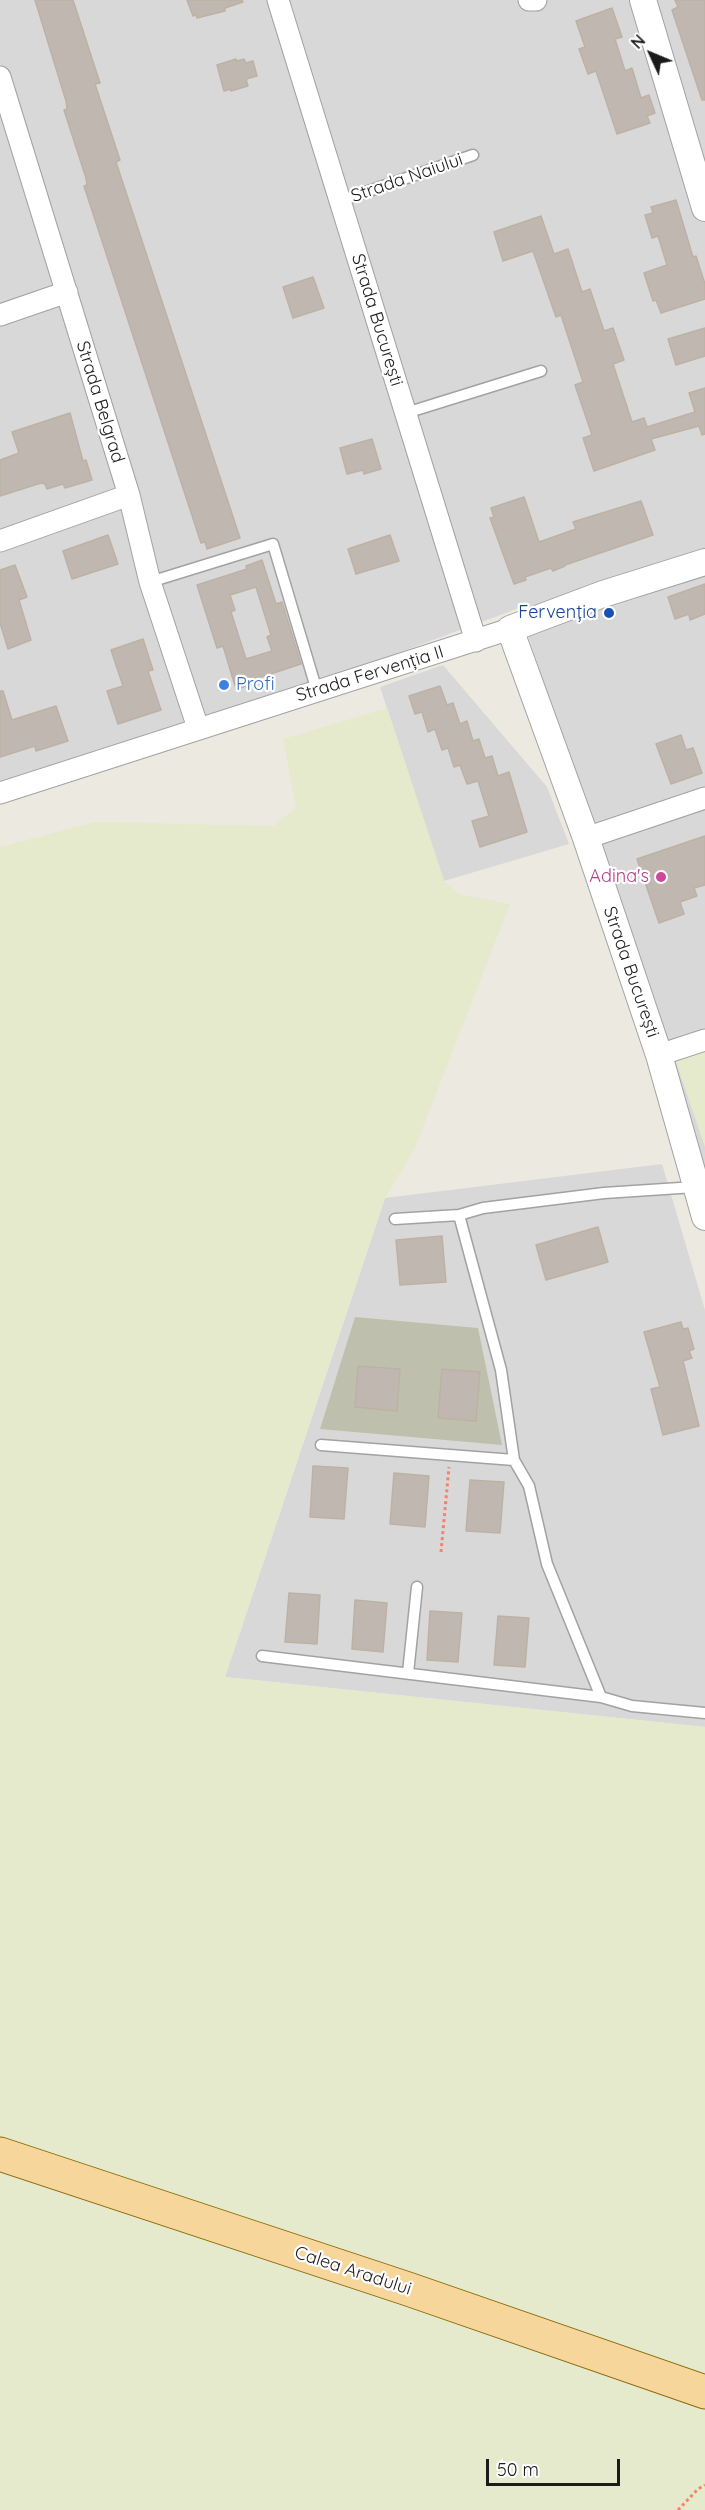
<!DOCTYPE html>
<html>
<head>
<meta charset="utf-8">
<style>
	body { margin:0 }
	#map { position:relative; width:705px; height:2510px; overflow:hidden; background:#ece9e0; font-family:Quicksand,sans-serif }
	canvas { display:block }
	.north { position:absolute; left:621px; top:24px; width:60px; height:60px; -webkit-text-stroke:4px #fff; paint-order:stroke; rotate:314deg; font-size:16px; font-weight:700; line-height:24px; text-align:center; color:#1b1b1b }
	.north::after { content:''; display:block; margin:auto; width:21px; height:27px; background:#1b1b1b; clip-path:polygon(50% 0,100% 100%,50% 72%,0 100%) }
	.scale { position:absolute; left:486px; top:2459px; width:134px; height:27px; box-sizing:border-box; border:3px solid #1b1b1b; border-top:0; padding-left:8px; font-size:18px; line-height:21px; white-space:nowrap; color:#1b1b1b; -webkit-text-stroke:4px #fff; paint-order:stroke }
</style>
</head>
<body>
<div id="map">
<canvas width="705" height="2510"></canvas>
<div class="north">N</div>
<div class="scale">50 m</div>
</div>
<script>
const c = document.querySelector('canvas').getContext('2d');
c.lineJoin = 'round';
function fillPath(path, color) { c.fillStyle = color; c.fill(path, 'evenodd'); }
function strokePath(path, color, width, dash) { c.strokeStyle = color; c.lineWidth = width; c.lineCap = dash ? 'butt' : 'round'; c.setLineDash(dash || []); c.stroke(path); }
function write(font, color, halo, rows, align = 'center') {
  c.font = font + ' Quicksand,sans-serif'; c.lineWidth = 4.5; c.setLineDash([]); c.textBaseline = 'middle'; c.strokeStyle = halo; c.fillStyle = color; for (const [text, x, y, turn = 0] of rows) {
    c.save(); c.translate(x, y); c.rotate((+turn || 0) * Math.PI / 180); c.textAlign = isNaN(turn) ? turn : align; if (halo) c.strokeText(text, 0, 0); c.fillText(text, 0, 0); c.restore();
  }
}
const residential = new Path2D(`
	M0,0H705V1168L519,608L0,801Z
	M443,665L547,787L569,844L444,881L380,687Z
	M662,1164L705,1310V1727L225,1677L385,1198Z`);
const construction = new Path2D(`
	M355,1317L478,1328L502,1445L320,1429Z`);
const farmland = new Path2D(`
	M387,708L444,881L459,894L510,904L415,1148L385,1198L225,1677L705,1727V2510H0V847L95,822L273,826L296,808L283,739Z
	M705,1046V1147L674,1056Z`);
const building = new Path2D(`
	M35,0H73L100,83L95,84L120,160L116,162L240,538L207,549L205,542L201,543L84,186L87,185L86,178L64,110L67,109L66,101Z
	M187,0H242L243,2L225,8V11L197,18L196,15L193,16Z
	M675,0H705V100H702L672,10L678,7Z
	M612,8L622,37L615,39L625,71L632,68L641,98L649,95L655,113L647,116L650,123L617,134L596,71L588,74L579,49L585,47L576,21Z
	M236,59L237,61L244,59L246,63L253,61L257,76L246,79L248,86L231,91V89L224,91L217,65Z
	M676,200L693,257L696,256L705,284V299L661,313L656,300L653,301L644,273L667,265L658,236L652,238L645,215L653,213L651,207Z
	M541,216L554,254L568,249L582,292L590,289L604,331L613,328L624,360L613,364L632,422L644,418L647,427L695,412L689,393L705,388V434L702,435L699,426L651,439L655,450L594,471L583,438L592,435L575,385L583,382L561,315L556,317L533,251L503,261L494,232Z
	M313,277L324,308L293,318L283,287Z
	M705,328V356L676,365L668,339Z
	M70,413L83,461L86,460L92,480L65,488L63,484L47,489L45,484L41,483L0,496V460L19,453L12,432Z
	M372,439L381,469L364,474L363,470L347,474L340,448Z
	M524,497L539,542L576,529L573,522L641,501L653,535L565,565V566L553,571L551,568L525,577L526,580L514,584L490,518L494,517L491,508Z
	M108,535L118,564L72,579L63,551Z
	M390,535L399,561L356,574L348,549Z
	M262,560L276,604L282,602L301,664L252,680L253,684L236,689L223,646L217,648L197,585L247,569L246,566ZM256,587L271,635L267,637L272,651L246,659L231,612L235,610L230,595Z
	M15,565L27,597L19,600L31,640L8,649L0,623V570Z
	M705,584V614L690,620L689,614L675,619L668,597Z
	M143,639L153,670L148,671L161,710L118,724L107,691L123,686L111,650Z
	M440,686L447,705L453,703L460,724L467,721L473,741L479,739L485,758L492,756L498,776L509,772L527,832L480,847L472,821L489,816L478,781L467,784L460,765L454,767L448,748L442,750L435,729L428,732L422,712L415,714L409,696Z
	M0,691H3L12,720L56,706L68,741L36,751L35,746L0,757Z
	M681,735L686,750L693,748L702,773L671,784L656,744Z
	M705,836V885L694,888L697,896L680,902L684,914L659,923L637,859Z
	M598,1227L608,1262L546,1280L536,1245Z
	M442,1236L446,1282L400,1285L396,1240Z
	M681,1322L683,1329L688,1328L694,1349L689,1351L692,1358L683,1361L699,1426L663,1435L651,1389L660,1387L644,1332Z
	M358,1366L400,1369L397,1411L355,1407Z
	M442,1369L480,1372L476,1421L438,1418Z
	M313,1466L348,1468L344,1519L310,1517Z
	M394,1473L429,1476L425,1527L390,1524Z
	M470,1480L504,1482L500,1533L466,1531Z
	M289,1593L320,1595L317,1644L285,1642Z
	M355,1600L387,1603L383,1652L352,1649Z
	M430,1611L462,1613L458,1662L427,1660Z
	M498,1616L529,1618L525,1667L494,1665Z`);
const path = new Path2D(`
	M441,1552L449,1467
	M678,2510L698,2489L705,2485`);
const service = new Path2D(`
	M340,201L473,155
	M406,413L541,371
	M150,582L273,544L317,691
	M459,1215L501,1370L514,1460
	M395,1219L459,1215L483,1208L604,1193L695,1187
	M321,1445L514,1460L529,1486L547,1564L601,1697L632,1706L705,1713
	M262,1656L601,1697
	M408,1673L417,1587`);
const minor = new Path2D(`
	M278,0L476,641
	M529,0H536
	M0,77L129,495L150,582L198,728
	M0,315L67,292
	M0,541L129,495
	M0,793L510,629
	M586,838L705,798
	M659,1055L705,1040`);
const tertiary = new Path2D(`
	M643,0L705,208
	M705,562L603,594L510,629L586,838L659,1055L705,1217`);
const primary = new Path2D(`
	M0,2154L408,2289L705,2392`);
const markers = [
	[609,613,6,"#1a4fb4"],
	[224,685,6,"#3f7fe0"],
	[661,877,6,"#d1479c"]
];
const streetNames = [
	["Strada Naiului",407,178,-19],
	["Strada București",377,320,73],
	["Strada Belgrad",100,402,73],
	["Strada Fervenția II",370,674,-17],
	["Strada București",631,972,71],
	["Calea Aradului",353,2271,18]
];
const transitNames = [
	["Fervenția",597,613]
];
const shopNames = [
	["Profi",236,685]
];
const hotelNames = [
	["Adina's",649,877]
];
fillPath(residential, '#d9d8d8');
fillPath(construction, '#bec0ad');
fillPath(farmland, '#e6eacc');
fillPath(building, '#c0b8b0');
strokePath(building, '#bdb1a4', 1.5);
strokePath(service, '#a2a2a2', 13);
strokePath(minor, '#a2a2a2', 23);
strokePath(tertiary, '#a2a2a2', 28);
strokePath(primary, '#8a6808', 35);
strokePath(path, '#f2846c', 3, [3, 3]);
strokePath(service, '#fff', 10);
strokePath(minor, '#fff', 21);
strokePath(tertiary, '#fff', 26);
strokePath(primary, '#f6d69b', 33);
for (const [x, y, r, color] of markers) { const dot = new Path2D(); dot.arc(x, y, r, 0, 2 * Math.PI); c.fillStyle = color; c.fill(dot); strokePath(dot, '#fff', 2); }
write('18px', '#1b1b1b', '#fff', streetNames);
write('18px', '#164399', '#fff', transitNames, 'right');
write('18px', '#366cbe', '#fff', shopNames, 'left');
write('18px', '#b23c85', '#fff', hotelNames, 'right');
</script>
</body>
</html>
